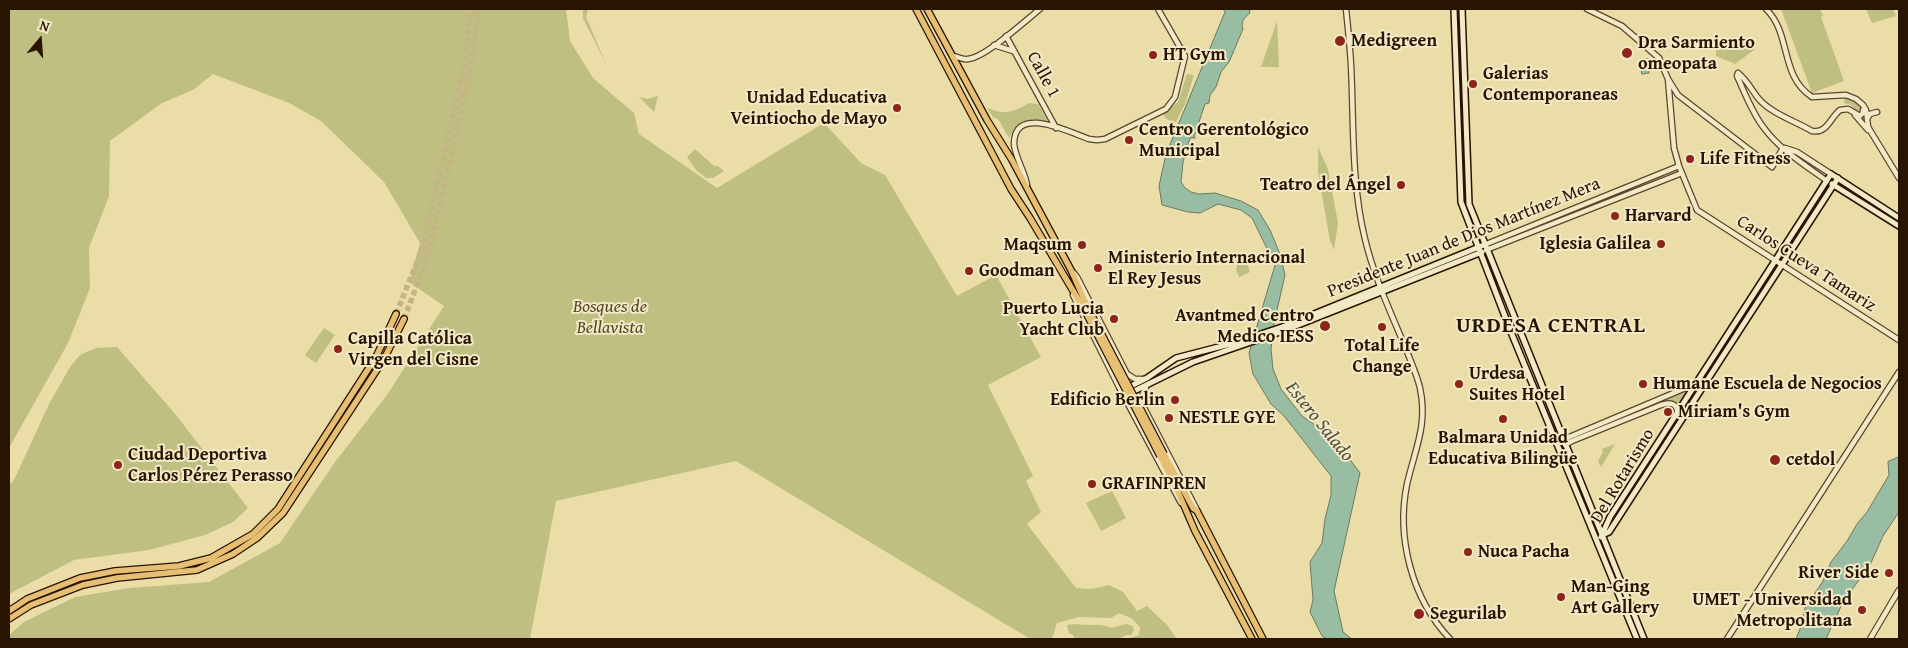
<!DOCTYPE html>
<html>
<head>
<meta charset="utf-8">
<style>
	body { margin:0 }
	#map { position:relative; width:1908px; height:648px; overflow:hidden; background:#ebdda8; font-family:"Gentium Book Plus",serif }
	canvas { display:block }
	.frame { position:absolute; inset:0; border:10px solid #291401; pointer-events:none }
	.north { position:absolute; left:15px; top:15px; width:50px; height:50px; -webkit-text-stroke:4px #f2e9c6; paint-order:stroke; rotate:18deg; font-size:14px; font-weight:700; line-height:20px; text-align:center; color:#291401 }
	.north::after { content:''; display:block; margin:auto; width:18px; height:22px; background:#291401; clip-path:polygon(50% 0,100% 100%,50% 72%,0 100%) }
</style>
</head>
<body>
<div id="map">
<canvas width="1908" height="648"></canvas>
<div class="frame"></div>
<div class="north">N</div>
</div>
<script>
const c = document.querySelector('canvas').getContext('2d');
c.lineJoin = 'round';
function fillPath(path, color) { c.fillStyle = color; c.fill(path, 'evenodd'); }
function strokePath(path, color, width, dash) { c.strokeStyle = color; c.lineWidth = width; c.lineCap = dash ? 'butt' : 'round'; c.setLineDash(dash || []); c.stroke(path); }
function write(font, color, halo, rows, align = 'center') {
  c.font = font + ' "Gentium Book Plus",serif'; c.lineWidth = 4; c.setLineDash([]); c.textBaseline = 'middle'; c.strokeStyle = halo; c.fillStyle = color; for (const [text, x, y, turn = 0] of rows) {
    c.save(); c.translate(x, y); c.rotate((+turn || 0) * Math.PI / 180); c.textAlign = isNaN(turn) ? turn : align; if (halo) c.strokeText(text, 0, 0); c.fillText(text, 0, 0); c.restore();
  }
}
const green = new Path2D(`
	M9,9H566L570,41L593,78L634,113L639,134L717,188L824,123L861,163L885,175L957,296L996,275L1041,357L988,385L1033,476L1026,481L1041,512L1027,524L1076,588L1091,589L1109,585L1123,592L1137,611L1147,606L1167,625L1177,639H1127L1139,635L1140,627L1131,618L1119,613L1111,618L1079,617L1057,623L1052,639H1030L736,461L556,501L530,639H9V635L24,622L75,597L129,588L209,582L280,543L335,462L387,395L444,306L409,282L420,243L384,182L321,121L289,103L213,74L193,90L162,103L110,141L109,196L89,248L90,288L68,343L9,448Z
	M583,9H588L586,17L606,64L583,18Z
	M1781,9H1820L1823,16L1821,17L1844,81L1812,93Z
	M1866,9H1893L1896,16L1872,23Z
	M1277,21L1279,67H1261Z
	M1734,38L1749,39L1754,43V50L1735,64L1716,56V47L1725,44L1729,49Z
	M1187,74L1194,75L1185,104L1176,122L1166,119L1163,114L1178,102Z
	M658,96L654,112L639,97L647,99Z
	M1844,98L1857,103L1862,112L1857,113L1851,105L1844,103Z
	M1029,103L1038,104L1049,123C1028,117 1020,118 1009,138L998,119L993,117L987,108C1005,115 1012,113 1029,103Z
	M1318,147L1328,169L1338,223L1334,250L1330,241L1318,172Z
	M695,149L714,166H718L724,171L713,178H706L696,170L687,157Z
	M1244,253L1250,272L1239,277L1236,270L1237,265L1235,256Z
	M324,328L335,335L316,363L305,355Z
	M117,347L176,415L248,508L233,522L205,535L149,550L74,560L9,594V486L14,480L49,404L70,367L80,355L96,348Z
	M1691,388L1680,409C1675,402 1672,400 1663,403L1662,400Z
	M1615,444L1601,467L1598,461L1603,452L1602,449Z
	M1112,491L1126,518L1101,531L1086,503Z
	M1075,624C1086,626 1103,623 1111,628L1126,624L1133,626L1134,631L1131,635H1126L1119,639H1075L1072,634H1069L1067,625Z`);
const water = new Path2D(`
	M1223,9H1249L1250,13C1245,17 1240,22 1243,29L1229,62L1221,72L1216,87L1210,95L1209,103L1205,104L1197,128L1199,130L1194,135L1195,138H1190L1183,162L1181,182L1185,188L1191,192L1199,194L1215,193L1241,201L1258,210L1270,230L1280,254L1285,275L1274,323L1271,349L1273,369L1281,389L1302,416L1334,438L1360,473L1334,591L1343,632L1352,639H1327L1322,636L1310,612L1313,600L1310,562L1322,543L1325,519L1331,495V476L1284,416L1271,404L1253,374L1249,353L1275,265L1252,218L1241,210L1218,204L1200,213L1188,212L1162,205L1159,186L1166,154L1225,12Z
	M1641,59H1648L1649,73L1642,74Z
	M1899,457V512L1883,536L1870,565L1843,602L1826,639H1796L1802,624L1805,608L1823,581L1831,562L1847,541L1857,524L1867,512L1889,475L1888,462Z`);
const primaryTunnel = new Path2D(`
	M396,314L422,250L464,68L471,9
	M404,319L429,254L470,72L479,9`);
const tertiary = new Path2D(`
	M1346,9C1348,28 1350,47 1351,65C1354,123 1351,182 1365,239C1374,277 1391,313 1406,349C1411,362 1417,375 1420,388C1428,425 1415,449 1407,484C1396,538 1412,599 1450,639
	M1587,9L1622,26L1659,58L1668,79L1678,95L1772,167L1783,148
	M1766,9C1792,34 1779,75 1812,97L1846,95L1856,99L1863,105L1866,110L1868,127L1899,178
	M1006,36L1056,128
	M994,45L1013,51
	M953,56C958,57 963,60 968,59C986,57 1025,21 1040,9
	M1738,73C1747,80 1751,89 1758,98C1770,113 1795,121 1812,131C1827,134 1830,118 1840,110L1848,109L1860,116L1863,113V110
	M1738,73L1737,76C1745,93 1752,113 1764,128C1780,150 1805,165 1827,181
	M1668,79L1674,148L1679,166L1697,210L1899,340
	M1855,115L1868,130
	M1867,119L1870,114L1877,112
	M1785,148L1797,152L1831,174
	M1027,185C1025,172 1015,157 1014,144C1014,104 1069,132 1089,139L1097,140L1105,139L1166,109L1175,97L1185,56L1158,9
	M1484,245L1679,166
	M1486,250L1682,173
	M1074,273L1077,277L1127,374L1135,379H1144
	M1073,295L1121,391L1181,503
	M1135,399L1140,400L1197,510
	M1142,401L1143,393L1147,385
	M1562,438H1567L1695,384
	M1565,445L1572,441L1661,405C1670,402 1678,403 1677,414
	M1727,639L1899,372
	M1870,639L1899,590`);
const secondary = new Path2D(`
	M1454,9L1461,202L1511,332L1637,639
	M1462,9L1469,204L1644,639
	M1832,184L1899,226
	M1121,391L1147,378L1176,358L1234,343L1282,327L1484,245
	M1124,396L1193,362L1283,331L1482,252
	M1602,535L1609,532L1838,178
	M1601,537L1610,517L1831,174L1899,218`);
const primary = new Path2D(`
	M916,9L1011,189L1030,218L1085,311
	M927,9L987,120L1012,160L1071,270L1088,308
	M1164,454L1193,508L1197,511L1263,639
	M1160,456L1175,485L1195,531L1252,639
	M9,611L27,599L80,578L115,571L179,566L211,558L253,534L278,509L376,357L396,314
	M9,619L31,605L83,585L117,578L197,570L233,554L257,538L283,513L384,359L404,319`);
const primaryBridge = new Path2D(`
	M1088,308L1164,454
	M1085,311L1160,456`);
const markers = [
	[1340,41,6,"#8f2418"],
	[1627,53,6,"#8f2418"],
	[1153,55,5,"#8f2418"],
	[1473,84,5,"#8f2418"],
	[897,108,5,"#8f2418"],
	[1129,140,5,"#8f2418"],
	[1690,159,5,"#8f2418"],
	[1401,185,5,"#8f2418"],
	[1615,216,5,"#8f2418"],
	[1661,244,5,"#8f2418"],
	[1082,245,5,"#8f2418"],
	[1098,268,5,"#8f2418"],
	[969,271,5,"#8f2418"],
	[1114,319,5,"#8f2418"],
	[1325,326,6,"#8f2418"],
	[1382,327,5,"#8f2418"],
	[338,349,5,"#8f2418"],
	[1459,384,5,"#8f2418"],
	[1643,384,5,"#8f2418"],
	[1175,400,5,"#8f2418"],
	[1668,412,5,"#8f2418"],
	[1169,418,5,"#8f2418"],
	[1503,419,5,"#8f2418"],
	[1775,460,6,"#8f2418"],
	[118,465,5,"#8f2418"],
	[1092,484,5,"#8f2418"],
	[1468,552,5,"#8f2418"],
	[1889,573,5,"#8f2418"],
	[1561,597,5,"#8f2418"],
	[1862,610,5,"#8f2418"],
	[1419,614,6,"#8f2418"]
];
const poiNames = [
	["Medigreen",1351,41],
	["Dra Sarmiento",1638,43],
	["omeopata",1638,64],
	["HT Gym",1163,55],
	["Galerias",1483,74],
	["Contemporaneas",1483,95],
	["Unidad Educativa",887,98,"right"],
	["Veintiocho de Mayo",887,119,"right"],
	["Centro Gerentológico",1139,130],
	["Municipal",1139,151],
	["Life Fitness",1700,159],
	["Teatro del Ángel",1391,185,"right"],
	["Harvard",1625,216],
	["Iglesia Galilea",1651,244,"right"],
	["Maqsum",1072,245,"right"],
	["Ministerio Internacional",1108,258],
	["El Rey Jesus",1108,279],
	["Goodman",979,271],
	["Puerto Lucia",1104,309,"right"],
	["Yacht Club",1104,330,"right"],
	["Avantmed Centro",1314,316,"right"],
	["Medico IESS",1314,337,"right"],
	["Capilla Católica",348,339],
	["Virgen del Cisne",348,360],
	["Total Life",1382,346,"center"],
	["Change",1382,367,"center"],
	["Urdesa",1469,374],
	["Suites Hotel",1469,395],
	["Humane Escuela de Negocios",1653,384],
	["Edificio Berlin",1165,400,"right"],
	["Miriam's Gym",1678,412],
	["NESTLE GYE",1179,418],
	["Balmara Unidad",1503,438,"center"],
	["Educativa Bilingüe",1503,459,"center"],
	["Ciudad Deportiva",128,455],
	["Carlos Pérez Perasso",128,476],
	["cetdol",1786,460],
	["GRAFINPREN",1102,484],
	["Nuca Pacha",1478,552],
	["River Side",1879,573,"right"],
	["Man-Ging",1571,587],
	["Art Gallery",1571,608],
	["UMET - Universidad",1852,600,"right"],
	["Metropolitana",1852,621,"right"],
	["Segurilab",1430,614]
];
const streetNames = [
	["Calle 1",1043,75,61],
	["Presidente Juan de Dios Martínez Mera",1464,238,-22],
	["Carlos Cueva Tamariz",1806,264,33],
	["Del Rotarismo",1623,476,-59]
];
const parkNames = [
	["Bosques de",610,307],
	["Bellavista",610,328]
];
const waterNames = [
	["Estero Salado",1319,422,51]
];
const districtNames = [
	["URDESA CENTRAL",1551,326]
];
fillPath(green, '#bfbf82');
fillPath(water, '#99bda2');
strokePath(water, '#6c7962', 1);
strokePath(primaryTunnel, '#c4b587', 5.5, [5.5, 3]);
strokePath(tertiary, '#5a462b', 7);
strokePath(secondary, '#291401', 8);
strokePath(primary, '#291401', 8);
strokePath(tertiary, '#f2e9c6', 4.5);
strokePath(secondary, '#f2e9c6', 5);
strokePath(primary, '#e6be74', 5.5);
strokePath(primaryBridge, '#291401', 8, []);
strokePath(primaryBridge, '#e6be74', 5.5);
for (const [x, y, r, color] of markers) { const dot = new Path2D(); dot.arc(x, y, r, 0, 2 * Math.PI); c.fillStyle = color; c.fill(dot); strokePath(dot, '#f2e9c6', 2); }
write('bold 18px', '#291401', '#f2e9c6', poiNames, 'left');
write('18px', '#291401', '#f2e9c6', streetNames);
write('italic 18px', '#564728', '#f2e9c6', parkNames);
write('italic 19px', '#504f39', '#f2e9c6', waterNames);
c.letterSpacing = '1px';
write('bold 22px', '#291401', '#f2e9c6', districtNames);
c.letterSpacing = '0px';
</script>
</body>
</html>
